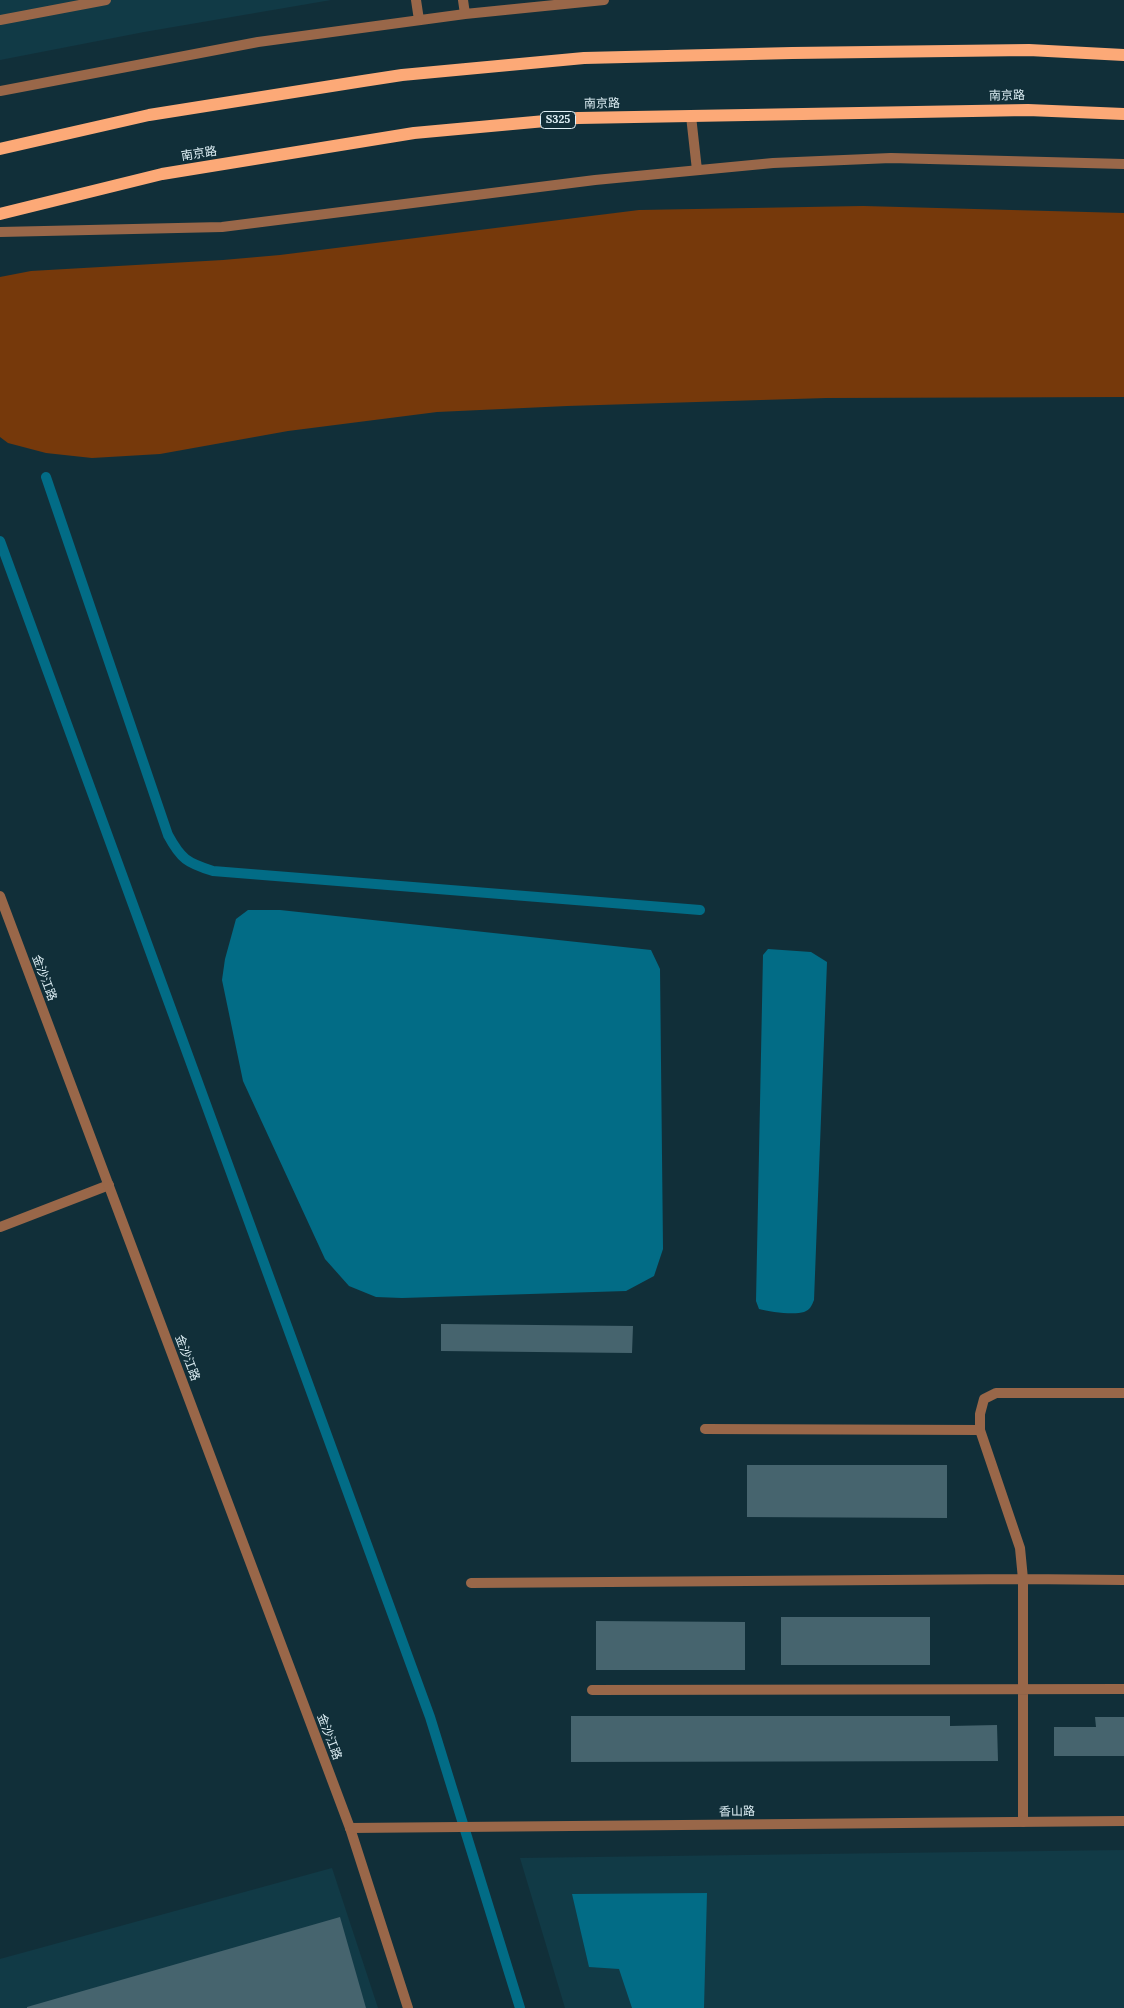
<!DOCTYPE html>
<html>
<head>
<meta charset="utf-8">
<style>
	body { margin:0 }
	canvas { display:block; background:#112f39 }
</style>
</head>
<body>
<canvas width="1124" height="2008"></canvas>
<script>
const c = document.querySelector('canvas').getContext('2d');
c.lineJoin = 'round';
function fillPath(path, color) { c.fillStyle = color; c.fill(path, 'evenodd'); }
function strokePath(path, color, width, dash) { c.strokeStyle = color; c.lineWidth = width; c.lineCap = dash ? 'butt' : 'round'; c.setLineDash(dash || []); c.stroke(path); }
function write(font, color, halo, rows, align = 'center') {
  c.font = font + ' Lora,"Noto Sans SC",serif'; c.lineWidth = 4; c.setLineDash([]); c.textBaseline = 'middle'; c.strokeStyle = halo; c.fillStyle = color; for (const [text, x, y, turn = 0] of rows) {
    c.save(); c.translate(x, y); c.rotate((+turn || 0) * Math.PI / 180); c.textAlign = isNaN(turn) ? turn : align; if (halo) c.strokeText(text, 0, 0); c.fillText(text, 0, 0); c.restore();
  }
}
const built = new Path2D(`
	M0,0H331L144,32L0,60Z
	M1124,1850V2008H565L520,1858Z
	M332,1868L378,2008H0V1959Z`);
const green = new Path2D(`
	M863,206L1124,213V397L826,398L567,406L437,412L288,431L160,454L92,458L46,453L8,443L0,437V277L31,271L223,260L280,255L639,210Z`);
const water = new Path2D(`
	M248,910H280L651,950L660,969L663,1249L654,1276L626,1291L402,1298L376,1297L349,1286L325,1259L243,1081L222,980L225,959L236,919Z
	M768,949L811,952L827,962L814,1300C812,1305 810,1310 804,1312C794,1315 770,1312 759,1309L756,1301L763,955Z
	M707,1893L704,2008H632L619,1969L589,1967L572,1894Z`);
const stream = new Path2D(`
	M46,477L168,835C181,859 187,863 213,871L700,910
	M0,541L430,1717L520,2008`);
const building = new Path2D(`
	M441,1324L633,1326L632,1353L441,1351Z
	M747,1465H947V1518L747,1517Z
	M781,1617H930V1665H781Z
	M596,1621L745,1622V1670H596Z
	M571,1716H950V1726L997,1725L998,1761L571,1762Z
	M1095,1717H1124V1756H1054V1727H1096Z
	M340,1917L366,2008H27V2007Z`);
const service = new Path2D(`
	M416,0L419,20
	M463,0L465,14
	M0,20L106,0
	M0,91L258,42L465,14L604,0
	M691,116L697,170
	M0,232L222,227L595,180L773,163L891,158L1124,164
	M0,1227L109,1185
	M705,1429L980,1430
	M471,1583L1023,1579L1124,1580
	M592,1690L1124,1689
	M1023,1822V1579L1020,1548L980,1430V1414L984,1399L996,1393H1124
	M350,1828L408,2008`);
const minor = new Path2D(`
	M0,896L350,1828`);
const tertiary = new Path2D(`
	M350,1828L1124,1821`);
const primary = new Path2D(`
	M0,149L149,115L363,81L402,75L584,58L792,53L1029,50L1124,55
	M0,214L162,174L414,133L578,118L1028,110L1124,114`);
const shields = [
	[558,120,35]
];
const shieldNames = [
	["S325",558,120]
];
const streetNames = [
	["南京路",1007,96,-1],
	["南京路",602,104,-1],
	["南京路",199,154,-9],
	["金沙江路",44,978,69],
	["金沙江路",187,1358,69],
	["金沙江路",329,1737,69],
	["香山路",737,1812,-1]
];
fillPath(built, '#113a46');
fillPath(green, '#76390b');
fillPath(water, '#026c86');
strokePath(stream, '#026c86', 10);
fillPath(building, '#46646e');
strokePath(service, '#996749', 10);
strokePath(minor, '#996749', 10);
strokePath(tertiary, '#996749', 10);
strokePath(primary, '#fca977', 12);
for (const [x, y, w] of shields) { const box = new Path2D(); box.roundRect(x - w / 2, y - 8.5, w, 17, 4); c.fillStyle = '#112f39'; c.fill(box); strokePath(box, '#deeff5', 1); }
write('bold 11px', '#deeff5', null, shieldNames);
write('12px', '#deeff5', '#112f39', streetNames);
</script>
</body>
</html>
